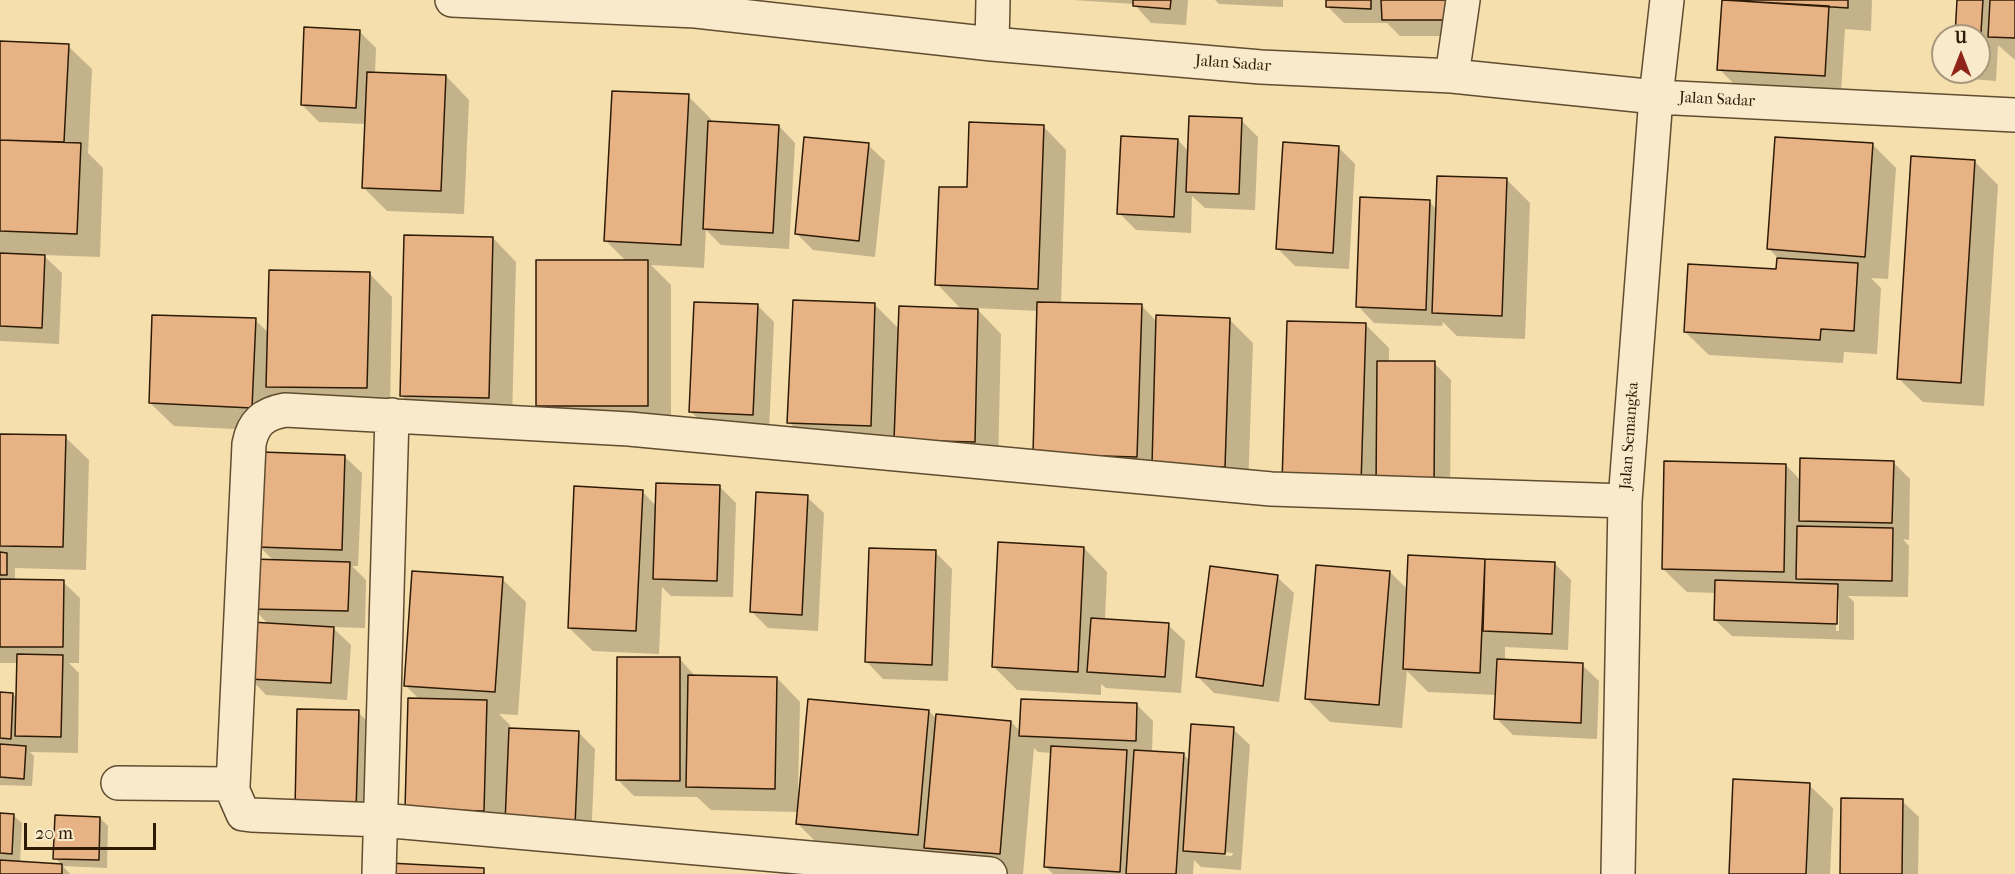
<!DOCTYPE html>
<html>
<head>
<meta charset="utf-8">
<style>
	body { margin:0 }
	#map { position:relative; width:2015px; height:874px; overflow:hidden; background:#f5dfad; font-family:"IM FELL French Canon",serif }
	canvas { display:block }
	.north { position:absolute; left:1931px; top:24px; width:60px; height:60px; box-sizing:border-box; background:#f8eaca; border:2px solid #a7977c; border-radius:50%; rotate:0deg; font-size:16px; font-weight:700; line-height:24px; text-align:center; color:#2e1b06 }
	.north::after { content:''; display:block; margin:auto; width:21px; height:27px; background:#8f2418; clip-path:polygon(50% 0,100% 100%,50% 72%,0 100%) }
	.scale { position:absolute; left:24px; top:823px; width:132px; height:27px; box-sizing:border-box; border:3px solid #2e1b06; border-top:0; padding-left:8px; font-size:18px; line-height:21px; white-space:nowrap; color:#2e1b06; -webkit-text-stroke:4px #f8eaca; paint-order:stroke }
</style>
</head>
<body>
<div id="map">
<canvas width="2015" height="874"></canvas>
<div class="north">U</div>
<div class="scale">20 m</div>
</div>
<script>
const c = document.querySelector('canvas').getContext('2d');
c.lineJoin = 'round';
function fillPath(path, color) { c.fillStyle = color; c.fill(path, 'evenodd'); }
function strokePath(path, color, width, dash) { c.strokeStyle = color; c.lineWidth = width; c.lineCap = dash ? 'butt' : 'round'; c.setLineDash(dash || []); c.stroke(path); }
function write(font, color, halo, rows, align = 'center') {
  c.font = font + ' "IM FELL French Canon",serif'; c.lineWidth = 6; c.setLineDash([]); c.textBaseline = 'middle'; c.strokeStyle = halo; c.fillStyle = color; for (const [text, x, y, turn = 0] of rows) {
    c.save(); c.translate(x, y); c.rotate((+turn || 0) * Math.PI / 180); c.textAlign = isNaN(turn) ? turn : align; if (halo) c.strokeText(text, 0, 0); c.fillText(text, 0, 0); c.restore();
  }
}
const shadow = new Path2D(`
	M1073,0H1188L1186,25L1151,23L1134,4Z
	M1215,0H1283V7L1219,4Z
	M1328,0H1463L1464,36H1400L1387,23H1344L1328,7Z
	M1723,0H1872L1871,31L1845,29L1841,92L1736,86L1719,69Z
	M1958,0H2015V60L1998,45L1996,81L1971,79L1964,72H1979V36H1956Z
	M359,31L376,48L375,74L446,76L469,100L464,214L387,211L364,188L367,124L319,122L302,105Z
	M0,43L68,46L92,69L88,153L103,168L100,257L43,255L62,273L59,344L0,341Z
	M688,96L711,119V123L779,126L795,143L789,249L721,245L706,230L704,268L651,265L671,285V429H561L537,406L627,262L605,240Z
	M1241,120L1258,137L1255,210L1205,208L1192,196L1191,233L1136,230L1119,213L1178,140L1189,152Z
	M1043,126L1066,150L1061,304L1141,305L1157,322L1229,319L1253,343L1248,490L1058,477L1038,311L976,308L1001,334L998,465L812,446L789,422L875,305L899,329L962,310L937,284L968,189Z
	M868,145L885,161L875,257L813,250L796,233Z
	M1873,145L1896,168L1888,279L1871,278L1881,288L1877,354L1844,352L1843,363L1709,355L1685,332L1777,271L1778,258L1769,249Z
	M1338,147L1355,164L1349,269L1295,266L1278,249Z
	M1974,161L1998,185L1984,406L1923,402L1899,379Z
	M1507,180L1530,203L1525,339L1457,336L1443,322L1442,326L1374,323L1358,306L1429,201L1437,210Z
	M493,238L516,262L512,421L425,419L402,396Z
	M369,273L392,297L390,411L277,395L275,431L174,426L150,403L255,320L269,333Z
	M757,305L774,322L769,431L708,428L691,412Z
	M1366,325L1389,348V362L1434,363L1451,380L1450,504L1307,505Z
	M0,435L65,437L89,460L86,570L15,568V581L63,582L80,598L79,663H69L79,673L78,753L30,752L34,756L32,786L0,785V694H13L18,699V663H0Z
	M345,457L362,473L358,566H352L366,580L365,628L332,627L351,645L347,700L266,695L250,678L269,625L253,608L274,561L260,547Z
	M1893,462L1910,479L1909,540L1903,539L1909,546L1908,597L1848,596L1854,602V640L1732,636L1715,620L1716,593L1687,592L1663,569L1786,465L1801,481ZM1836,599H1839V631H1836Z
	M719,486L736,503L733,597L671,596L662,587L659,654L593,651L569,628L642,491L656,506Z
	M807,497L824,513L818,631L768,628L752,612Z
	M1084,548L1107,572L1105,620L1168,625L1185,641L1181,693L1106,688L1101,684V695L1017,690L993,666Z
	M935,552L952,569L948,681L883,679L867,662Z
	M1409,557L1554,563L1571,580L1568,650L1505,647V661L1582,665L1599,681L1597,739L1513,735L1496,718L1497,695L1428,692L1407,671L1402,728L1330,722L1306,698L1390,572L1408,590Z
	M1277,577L1294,593L1279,702L1214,693L1197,676Z
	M502,579L526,602L518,715L499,714L510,725V729L578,732L595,749L591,842L430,831L420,700L405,685Z
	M679,658L696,677L777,678L800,702L798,792L929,711L937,719L1011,722L1021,732L1137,705L1153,721L1152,752L1183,754L1190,761L1233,729L1250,745L1241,870L1201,867L1194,860L1193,874H1053L1046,867L1052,753L1038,752L1034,748L1023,874H983L821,847L798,824L799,812L711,810L697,797L634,796L618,780ZM1200,850L1233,853L1232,856L1200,853Z
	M358,712L375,729L373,827L313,825Z
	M1809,785L1833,808L1830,874H1730Z
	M1902,801L1919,817L1918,874H1842Z
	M0,814L13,815L22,823L20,863L62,865L55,858L100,818L108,826L107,868L63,866L70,874H0Z`);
const building = new Path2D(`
	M1133,0H1171L1170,9L1133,6Z
	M1326,0H1371V9L1326,7Z
	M1381,0H1447V20H1382Z
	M1722,0L1829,6L1825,76L1717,70Z
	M1724,0H1848V8Z
	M1957,0H1983L1979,65V36H1955Z
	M1990,0H2015V38L1988,37Z
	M304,27L360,30L356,108L301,105Z
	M0,41L69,44L64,142L0,140Z
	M367,72L446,75L441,191L362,188Z
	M612,91L689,94L681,245L604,241Z
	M1189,116L1242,118L1239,194L1186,192Z
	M708,121L779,125L773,233L703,229Z
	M969,122L1044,125L1038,289L935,285L939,187H967Z
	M1121,136L1178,139L1174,217L1117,214Z
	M804,137L869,143L859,241L795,234Z
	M1775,137L1873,143L1865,257L1767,249Z
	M0,140L81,143L77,234L0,231Z
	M1283,142L1339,146L1333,253L1276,249Z
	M1911,156L1975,160L1961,383L1897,379Z
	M1437,176L1507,178L1502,316L1432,313Z
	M1360,197L1430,200L1426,310L1356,307Z
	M404,235L493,237L489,398L400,396Z
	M0,253L45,255L42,328L0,326Z
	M1777,258L1858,263L1854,331L1821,329L1820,340L1684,332L1688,264L1776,269Z
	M536,260H648V406H536Z
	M269,270L370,272L367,388L266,387Z
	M793,300L875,303L871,426L787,423Z
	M694,302L758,304L753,415L689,412Z
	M1037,302L1142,304L1137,457L1033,454Z
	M899,306L978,309L975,442L894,440Z
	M152,315L256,318L252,408L149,403Z
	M1156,315L1230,318L1225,467L1152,465Z
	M1287,321L1366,323L1361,484L1282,482Z
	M1377,361H1435L1434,488H1376Z
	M0,434L66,435L63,547L0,546Z
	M262,452L345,455L342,550L258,547Z
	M1800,458L1894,461L1892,523L1799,521Z
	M1664,461L1786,464L1784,572L1662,569Z
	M656,483L720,485L717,581L653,579Z
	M574,486L643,490L636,631L568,628Z
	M756,492L808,495L802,615L750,612Z
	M1797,526L1893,528L1892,581L1796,579Z
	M998,542L1084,547L1078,672L992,667Z
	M869,548L936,550L932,665L865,662Z
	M0,552L7,553V575H0Z
	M1408,555L1485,559L1480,673L1403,669Z
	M252,559L350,562L348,611L251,609Z
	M1485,559L1555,562L1552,634L1483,631Z
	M1316,565L1390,571L1379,705L1305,699Z
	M1210,566L1278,575L1263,686L1196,677Z
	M412,571L503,577L495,692L404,686Z
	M0,579L64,580L63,647H0Z
	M1715,580L1838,584L1837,624L1714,620Z
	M1091,618L1169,623L1165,677L1087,672Z
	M251,622L334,627L331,683L248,679Z
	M17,654L63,655L61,737L15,736Z
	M617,657H680V781L616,780Z
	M1497,659L1583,663L1581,723L1494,719Z
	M688,675L777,677L775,789L686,787Z
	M0,692L13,693L11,739L0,738Z
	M408,698L487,700L484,811L405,809Z
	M808,699L929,710L918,835L796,824Z
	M1021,699L1137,703L1136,741L1019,736Z
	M297,709L359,710L356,811L295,809Z
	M936,714L1011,721L1000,854L924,848Z
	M1191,724L1234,727L1225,854L1183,851Z
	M509,728L579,731L575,826L505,823Z
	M0,744L26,746L24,779L0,777Z
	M1051,746L1127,750L1120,872L1044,867Z
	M1134,750L1184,753L1176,874H1126Z
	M1733,779L1810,783L1806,874H1729Z
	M1841,798L1903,799L1902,874H1840Z
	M0,813L14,814L12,854L0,853Z
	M55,815L100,817L99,860L53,859Z
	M0,860L62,864V874H0Z
	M389,863L484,868V874H388Z`);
const minor = new Path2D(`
	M452,0L696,11L992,44L1261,67L1452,76L1656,97L2015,115
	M992,44L993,0
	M1452,76L1463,0
	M118,783L230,784L243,814L251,815L381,820L990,874
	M233,786L249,444C253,423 263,414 285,410L629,429L1271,489L1625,501
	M379,874L392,415
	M1618,874L1625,501L1656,97L1667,0`);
const streetNames = [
	["Jalan Sadar",1233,64,4],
	["Jalan Sadar",1717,100,3],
	["Jalan Semangka",1630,436,-86]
];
fillPath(shadow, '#0003');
fillPath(building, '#e7b384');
strokePath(building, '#2e1b06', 1.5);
strokePath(minor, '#604c30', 36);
strokePath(minor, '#f8eaca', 33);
write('16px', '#2e1b06', '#f8eaca', streetNames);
</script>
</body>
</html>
